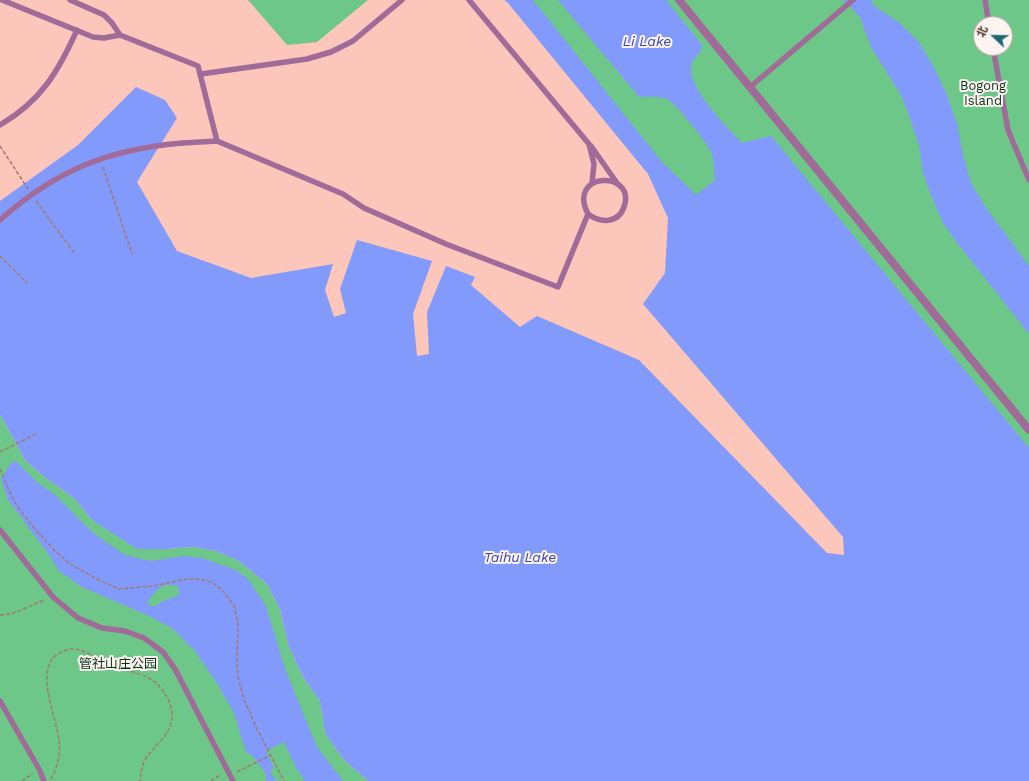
<!DOCTYPE html>
<html>
<head>
<meta charset="utf-8">
<style>
	body { margin:0 }
	#map { position:relative; width:1029px; height:781px; overflow:hidden; background:#fcc6ba; font-family:"Work Sans","Noto Sans SC",sans-serif }
	canvas { display:block }
	.north { position:absolute; left:973px; top:16px; width:40px; height:40px; box-sizing:border-box; background:#fdf3f1; border:1px solid #b9a5a1; border-radius:50%; rotate:292deg; font-size:11px; font-weight:700; line-height:16px; text-align:center; color:#522f28 }
	.north::after { content:''; display:block; margin:auto; width:14px; height:18px; background:#1e6774; clip-path:polygon(50% 0,100% 100%,50% 72%,0 100%) }
</style>
</head>
<body>
<div id="map">
<canvas width="1029" height="781"></canvas>
<div class="north">北</div>
</div>
<script>
const c = document.querySelector('canvas').getContext('2d');
c.lineJoin = 'round';
function fillPath(path, color) { c.fillStyle = color; c.fill(path, 'evenodd'); }
function strokePath(path, color, width, dash) { c.strokeStyle = color; c.lineWidth = width; c.lineCap = dash ? 'butt' : 'round'; c.setLineDash(dash || []); c.stroke(path); }
function write(font, color, halo, rows, align = 'center') {
  c.font = font + ' "Work Sans","Noto Sans SC",sans-serif'; c.lineWidth = 4; c.setLineDash([]); c.textBaseline = 'middle'; c.strokeStyle = halo; c.fillStyle = color; for (const [text, x, y, turn = 0] of rows) {
    c.save(); c.translate(x, y); c.rotate((+turn || 0) * Math.PI / 180); c.textAlign = isNaN(turn) ? turn : align; if (halo) c.strokeText(text, 0, 0); c.fillText(text, 0, 0); c.restore();
  }
}
const green = new Path2D(`
	M248,0H368L317,42L287,45Z
	M528,0H849L866,20L1029,319V470L696,201L666,175Z
	M864,0H1029V278L964,188ZM981,24H1005V48H981Z
	M0,414L25,460L43,476L74,498L92,520L166,549L194,547L216,551L239,561L267,584L280,610L289,647L303,677L320,701L325,733L343,759L368,781H0Z`);
const water = new Path2D(`
	M504,0H533L662,162L696,195L715,180C714,172 714,158 711,152C707,142 676,104 667,99C658,96 648,97 639,97L558,0H666L702,45C701,55 693,57 691,66C688,89 727,127 742,143L771,136L1029,448V781H368L343,759L325,733L320,701L303,677L289,647L280,610L267,584L239,561L216,551L194,547L166,549H137L92,520L74,498L43,476L25,460L0,414V201L78,145L136,87L165,100L177,118L137,182L177,251L251,278L333,264L325,290L334,317L346,313L340,289L357,240L432,261L413,314L417,356L429,354L427,312L446,266L475,277L471,285L520,327L537,316L639,360L827,553L844,555L843,537L643,304L665,273L668,218L648,174L508,3Z
	M842,0H871L874,6L897,21L918,41L935,69L947,95L958,127L963,156L971,183L984,205L1029,266V334L958,244L943,223L932,198L923,173L919,146L911,121L901,95L871,47L860,17L847,3Z
	M16,461L38,483L55,495L89,529L104,541L125,555L137,558L151,561L185,556L202,558L236,570L248,579L266,606L285,669L317,747L343,781H304L303,777L297,770L284,742L266,751L274,768L270,771L276,781H266V774L253,756L246,752L234,713L215,680L194,650L172,628L149,616L82,587L59,571L47,552L8,500L1,479L11,463ZM164,585H173L178,587L179,595L163,601L156,606H150L148,601L157,590Z`);
const path = new Path2D(`
	M0,146L28,189
	M103,167L132,254
	M36,201L75,254
	M0,256L27,283
	M0,452L36,434
	M0,469L11,495L19,509L33,527L55,551L70,564L99,580L119,589L153,586L187,579H200L213,583L222,590L234,606L238,623L237,662L238,677L244,699L258,731L284,781
	M0,615C16,615 30,605 45,600
	M237,772L271,755
	M51,779C57,768 61,754 59,741C57,718 37,678 53,658C57,653 65,650 71,649C86,649 100,660 114,666C128,672 147,673 158,685C166,693 171,703 172,714C173,733 156,744 146,758C142,764 141,773 140,781
	M22,781L33,773
	M211,781L221,774`);
const lane = new Path2D(`
	M2,0L93,37L104,38L120,35
	M70,0L104,15L112,23L120,35L198,66L217,141
	M469,0L589,144L594,164L592,183
	M985,0L989,24
	M993,48L1008,130L1029,180
	M201,74L307,59L331,52L353,41L402,0
	M750,87L853,0
	M0,125C41,101 58,72 77,30
	M183,143L217,141L343,194L364,208L446,244L558,287L588,214C566,171 637,170 624,207C618,224 600,223 588,214
	M591,146L617,183
	M0,530L53,597L78,618L102,628L125,631L144,638L163,652L175,669L233,781
	M0,701L39,769L44,781`);
const street = new Path2D(`
	M679,0L1029,430`);
const laneBridge = new Path2D(`
	M0,220C56,170 109,149 183,143`);
const parkNames = [
	["Bogong",983,86],
	["Island",983,101],
	["管社山庄公园",118,664]
];
const waterNames = [
	["Li Lake",647,42],
	["Taihu Lake",520,558]
];
fillPath(green, '#6dc788');
fillPath(water, '#829afc');
strokePath(path, '#a4786f', 1.5, [4, 2]);
strokePath(lane, '#a16b99', 5.5);
strokePath(street, '#a16b99', 8);
strokePath(laneBridge, '#a16b99', 5.5);
write('13px', '#053418', '#fdf3f1', parkNames);
write('italic 14px', '#3744b4', '#fdf3f1', waterNames);
</script>
</body>
</html>
